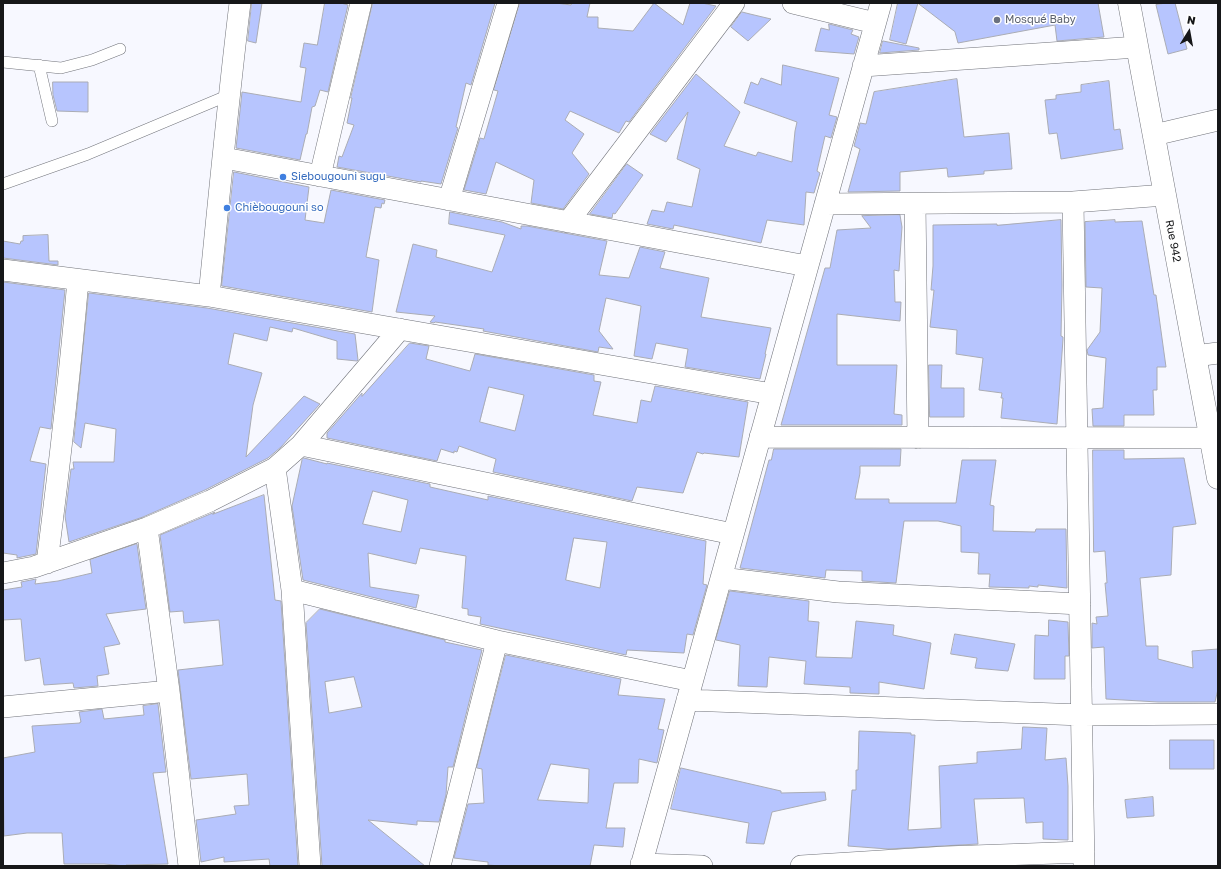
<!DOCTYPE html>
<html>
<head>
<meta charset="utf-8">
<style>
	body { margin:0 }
	#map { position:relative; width:1221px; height:869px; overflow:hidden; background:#f7f8ff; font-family:"Golos Text",sans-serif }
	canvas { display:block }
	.frame { position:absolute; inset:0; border:4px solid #161719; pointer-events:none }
	.north { position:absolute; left:1169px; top:12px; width:40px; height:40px; -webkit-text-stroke:3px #fff; paint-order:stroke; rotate:11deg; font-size:11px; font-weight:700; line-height:16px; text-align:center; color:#161719 }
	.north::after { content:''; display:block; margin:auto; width:14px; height:18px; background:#161719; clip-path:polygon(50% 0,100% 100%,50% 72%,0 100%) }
</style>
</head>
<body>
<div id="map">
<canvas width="1221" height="869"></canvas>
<div class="frame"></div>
<div class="north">N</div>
</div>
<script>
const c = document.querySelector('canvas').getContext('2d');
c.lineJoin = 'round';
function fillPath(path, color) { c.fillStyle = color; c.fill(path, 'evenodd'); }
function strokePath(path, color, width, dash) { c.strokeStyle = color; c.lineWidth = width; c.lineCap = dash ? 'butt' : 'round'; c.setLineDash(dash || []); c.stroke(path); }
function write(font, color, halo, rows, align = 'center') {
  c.font = font + ' "Golos Text",sans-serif'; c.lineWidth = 3; c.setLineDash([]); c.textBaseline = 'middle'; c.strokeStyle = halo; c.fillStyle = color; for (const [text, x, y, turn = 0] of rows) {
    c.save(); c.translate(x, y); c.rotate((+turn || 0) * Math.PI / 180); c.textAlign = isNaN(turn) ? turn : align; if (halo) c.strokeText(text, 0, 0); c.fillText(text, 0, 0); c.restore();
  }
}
const building = new Path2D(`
	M252,3H262L256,43L248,41Z
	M325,3H341L348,5L328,92L320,90L315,106L312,107L307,134H306L300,160L236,148L242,92L301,102L306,68L300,67L304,43L317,45Z
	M373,3H495L471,85L466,83L456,127L458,128L441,184L421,181V182L337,167L339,156L342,157L354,125L347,123L352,98H351Z
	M520,3H556L571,5L572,3H590L587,17H598V28L633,31L654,3L683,25L690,3H702L716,6L629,122L626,121L619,133L570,111L565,120L584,134L572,153L589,174L563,209L531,203L534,180L496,162L486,194L464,190L480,138L484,139L498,91L494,90Z
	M898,3H918L906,44L890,40Z
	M918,3H1098L1104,37L1057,41L1055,25L958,43L955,32Z
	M1166,3H1175L1187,49L1168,54L1156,5Z
	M742,12L750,14L771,19L748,41L731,27Z
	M829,24L853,30L851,34L859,37L854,54L815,51L821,28L829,30Z
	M883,41L919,48V50L880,53Z
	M783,65L839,78L829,115L837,117L831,138L825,136L817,171L820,173L814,193L806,192L804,225L767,220L761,243L674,225L673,229L647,224L652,210L664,212L667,202L692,207L700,169L677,159L688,112L666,142L650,134L696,74L740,112L724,146L756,156L758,152L792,162L795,131L797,122L744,103L751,82L758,85L761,78L781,85Z
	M957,79L964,137L1009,133L1012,169L984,171V174L948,177L947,168L900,172V191L848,192L860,149L854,146L860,123L866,124L874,92Z
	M1109,81L1114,130L1120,129L1123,149L1061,159L1057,133L1049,134L1045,100L1056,99V95L1081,92V85Z
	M53,82H88V112L57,111L53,95Z
	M627,164L643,175L615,214L613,213L612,218L590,214Z
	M234,172L309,187L305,220L324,223L331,190L385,200L384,204L382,203L381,208L375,207L366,257L379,260L372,312L222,286Z
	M450,212L502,222L521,229V226H527L607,241L599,275L629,278L640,247L665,252L660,268L709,278L701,317L771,328L765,354H766L760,379L685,367L688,349L656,343L652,359L634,356L641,306L606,298L599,331L613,349L599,347L598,352L483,331L484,329L435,322L434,323L430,322L435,316L396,312L413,244L437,250L436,257L492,272L505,235L449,224Z
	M900,215L902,227L899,271L894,270L895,302H901L900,321L837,314V365H897L894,414L902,415V425H781L825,268H830L837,230L871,228L862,216Z
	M1061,220L1062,285L1061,336L1063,337V339L1057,424L1001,418L1003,398H1001L1002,393L979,390L983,358L956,354L957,330L930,327L934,290H931L933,266V225L997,224V225Z
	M1115,220V222L1142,221L1154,295H1156L1166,367H1157V390H1153L1154,415H1124V426H1093L1092,409L1103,408L1106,358L1088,355L1087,350L1100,332L1102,288L1086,287L1085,222Z
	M48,235L49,261H58V265L3,258V241L20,244L21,241H23V236Z
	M3,282L65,290L51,429L40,427L30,461L46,464L36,554L17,558V555L3,553Z
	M89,293L207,308L355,334L358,360L357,361L337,359V341L293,328L292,332L270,327L267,341L234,333L228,364L262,373L253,405L246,457L304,396L320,404L281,447L268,458L205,490L143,517L69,542L65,516L71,469H74L73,462H114L116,429L85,423L81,448L74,442Z
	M410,343L429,346L426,359L470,371L475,354L594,375V381L601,382L593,415L637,423L641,400L651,402L655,386L748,402L739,457L704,453L703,454L697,452L683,493L637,487L632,501L493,472L496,459L459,446L457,452L454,451V453L441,449L437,461L327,438V433L362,393V396ZM489,387L524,395L515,431L480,422Z
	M929,365H942L941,388H964V417H930Z
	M774,449H901L900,466H860V473L855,499H889V503H956L962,460H996L990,505L994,506L993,531L1035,532L1036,529H1066L1067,588L1038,585V587L1029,586V588L989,587L990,574H978L979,553L961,552V526L938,521H904L896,583L862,581V571L826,570L825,578L740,568L769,460H771Z
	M1093,450H1124V459L1184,458L1196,524L1173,527L1171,575L1140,578L1146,646H1158V659L1193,668L1192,651L1218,649V689L1215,702H1158L1106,699L1104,647L1092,648V623L1097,624L1096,617L1108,616L1105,583H1107L1105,551L1094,552Z
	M304,458L327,464V463L430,484V487L488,500V496L706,541L703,584L707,585L693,635L687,634L684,653L627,650L626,655L480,624L481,617L468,615V609L462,608L466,556L420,548L416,564L368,553L370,587L419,595L416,608L303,580L292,506L302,460ZM373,491L408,500L401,532L363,524ZM574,538L607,542L600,588L566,580Z
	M264,495L275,600L281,601L298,866H270L269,859L224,862V857L201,862L196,820L236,814L234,806L249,805L247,774L191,779L178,670L223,665L219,620L184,623L183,611L170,612L160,535L215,512L213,514Z
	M137,544L146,609L106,614L120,644L104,647L109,674L97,676L98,686L74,688L73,683L44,685L40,658L25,661L21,619L3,620V590L22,587L21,582L36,579L35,584L58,581L92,573L90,560Z
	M730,591L809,601L808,621L819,622L816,657L852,658L856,621L894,625L893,635L931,643L924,689L879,682V694L850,693V687L804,684L806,661L769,657L767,687L738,686L740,645L716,640Z
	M320,609L445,640V642L482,650L453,767H448L446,795L439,822L417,821V825L368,820L425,866H322L306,623ZM354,677L362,707L329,713L325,682Z
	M1049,620L1068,622L1069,656H1065V679H1034L1035,635L1048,636Z
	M955,634L1015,644L1008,671L975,668L977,658L951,654Z
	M506,655L621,679L618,695L665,699L658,729L664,730L657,763L639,759L638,783H614L606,828H625L623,847L594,845L590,866H501L488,865V862L454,858L468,804L484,803L482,769L477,768ZM551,764L589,769L588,803L538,800Z
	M158,704L166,772L153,773L168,864L126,865V866L104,864H64L62,833H27L4,836L3,758L35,752L32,726L80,723V722H81L79,712L102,709L104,719L144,715L143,706Z
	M1023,727L1047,728L1045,760L1066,758L1068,786V840L1043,839V822L1026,823L1024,798L974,799L978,844L888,849L848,846L852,790H856V770H858L859,731L911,733V735H915L908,830L941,828L939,766L977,763V752L1021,749Z
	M1170,740H1214V769H1170Z
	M681,768L781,791V793L825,792L826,800L772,812L764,844L746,843L749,823L671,809Z
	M1153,797L1154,816L1127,818L1125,800Z`);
const lane = new Path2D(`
	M3,62L61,68L92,60L120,49
	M39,65L52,121
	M3,184L88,154L229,95`);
const street = new Path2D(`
	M793,3L875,23
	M863,66L1137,47
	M1154,135L1218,120
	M224,158L807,266
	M320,176L361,3
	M449,200L508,3
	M1073,202L1084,866
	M825,204L1073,202L1165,195
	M915,204L918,438
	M568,222L734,3
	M3,270L209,296L772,394
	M209,296C219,198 228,100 240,3
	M1195,356L1218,353
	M760,437L1210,438
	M301,445L733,534
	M275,468L292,590L310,866
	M147,528L169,691L189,866
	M47,563C59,469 70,374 78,280
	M3,573L34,567L147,528L210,501L275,468L301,445L400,329
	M721,578L838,592L1080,604
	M292,590L497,641L692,681
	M687,700L1082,715L1218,714
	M3,707L169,691
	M641,864L702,866
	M440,866L497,641
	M641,866L881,3
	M801,866L945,857L1084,852`);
const secondary = new Path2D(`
	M1129,3L1218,478`);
const markers = [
	[997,20,4,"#6b7280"],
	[283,177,4,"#3f7fe0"],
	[227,208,4,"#3f7fe0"]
];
const worshipNames = [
	["Mosqué Baby",1005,20]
];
const shopNames = [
	["Siebougouni sugu",291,177],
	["Chièbougouni so",235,208]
];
const streetNames = [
	["Rue 942",1173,241,79]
];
fillPath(building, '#b7c5fe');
strokePath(building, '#aaacb4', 1);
strokePath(lane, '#71737a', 12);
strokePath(street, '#71737a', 22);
strokePath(secondary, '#71737a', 23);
strokePath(lane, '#fff', 11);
strokePath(street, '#fff', 21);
strokePath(secondary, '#fff', 22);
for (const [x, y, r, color] of markers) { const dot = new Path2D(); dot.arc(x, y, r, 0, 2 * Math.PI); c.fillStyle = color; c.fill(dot); strokePath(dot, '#fff', 1.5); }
write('11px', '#5b616d', '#fff', worshipNames, 'left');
write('11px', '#366cbe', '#fff', shopNames, 'left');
write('11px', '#161719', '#fff', streetNames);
</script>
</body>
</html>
